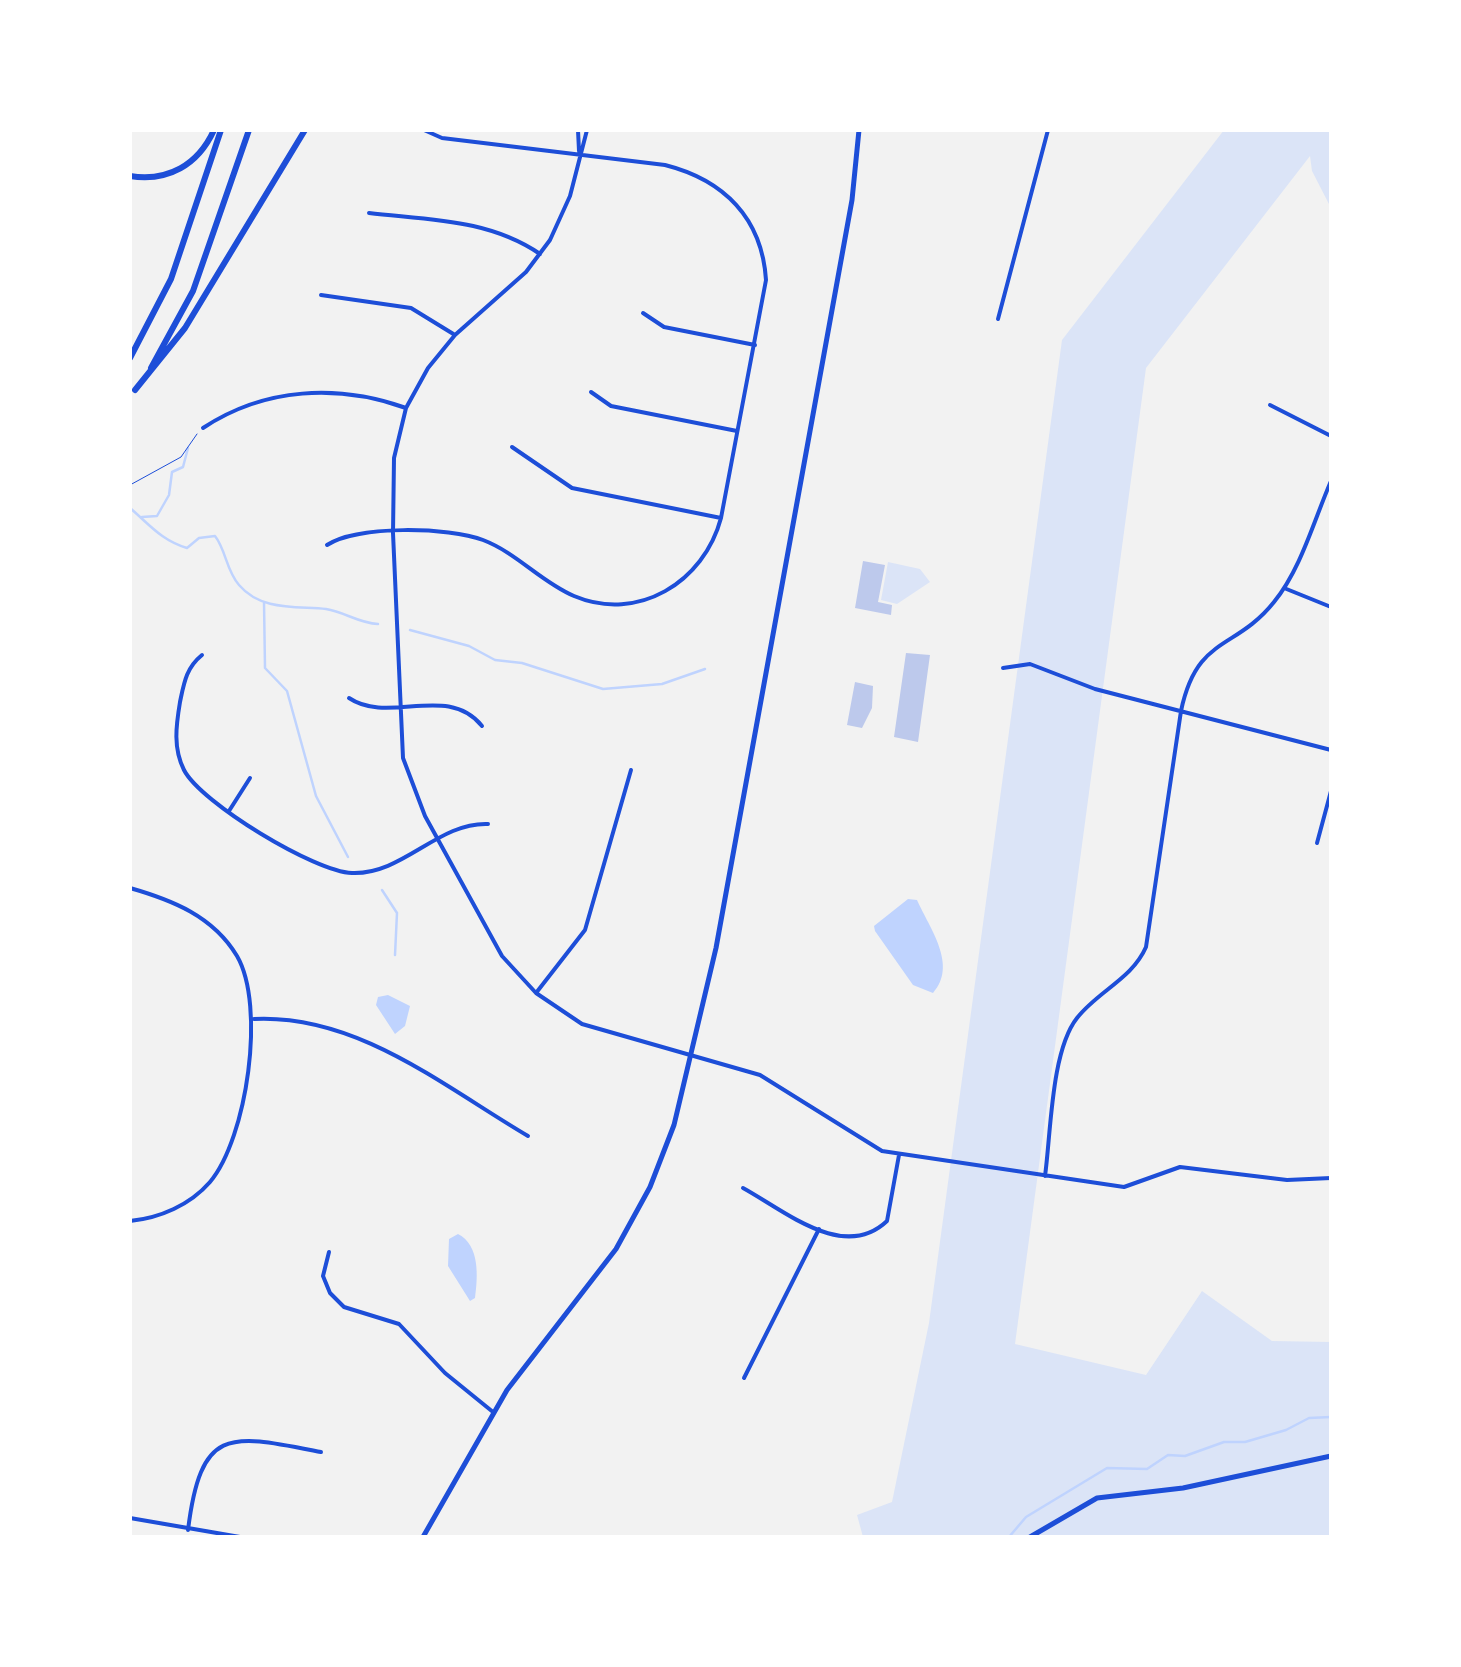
<!DOCTYPE html>
<html>
<head>
<meta charset="utf-8">
<style>
	body { margin:0 }
	#map { position:relative; width:1461px; height:1667px; overflow:hidden; background:#f2f2f2; font-family:Figtree,sans-serif }
	canvas { display:block }
	.frame { position:absolute; inset:0; border:132px solid #fff; pointer-events:none }
</style>
</head>
<body>
<div id="map">
<canvas width="1461" height="1667"></canvas>
<div class="frame"></div>
</div>
<script>
const c = document.querySelector('canvas').getContext('2d');
c.lineJoin = 'round';
function fillPath(path, color) { c.fillStyle = color; c.fill(path, 'evenodd'); }
function strokePath(path, color, width, dash) { c.strokeStyle = color; c.lineWidth = width; c.lineCap = dash ? 'butt' : 'round'; c.setLineDash(dash || []); c.stroke(path); }
const green = new Path2D(`
	M1224,130H1331V208L1312,171L1310,156L1146,368L1015,1344L1146,1375L1202,1291L1272,1341L1331,1342V1537H863L857,1515L892,1502L929,1323L1062,340Z
	M888,562L920,569L930,582L897,604L881,600Z`);
const water = new Path2D(`
	M908,899L917,900C930,929 958,965 933,993L913,985L875,931L874,926Z
	M388,995L410,1006L405,1026L395,1034L376,1005L378,997Z
	M458,1234C480,1245 478,1277 475,1298L470,1301L448,1266L449,1239Z`);
const stream = new Path2D(`
	M130,508C150,525 161,540 187,548L199,538L215,536C226,550 226,570 239,585C261,611 296,606 326,609C345,612 358,623 378,624
	M142,517L157,516L169,495L172,472L183,467L188,448
	M264,602L265,668L287,691L316,796L348,857
	M410,630L469,646L495,660L522,663L603,689L662,684L705,669
	M382,890L397,913L395,955
	M1009,1537L1026,1517L1107,1468L1147,1469L1168,1455L1185,1456L1224,1442H1245L1286,1430L1309,1418L1331,1417`);
const building = new Path2D(`
	M863,561L885,565L878,602L892,605L891,615L855,608Z
	M906,653L930,655L918,742L894,737Z
	M855,682L873,686L872,708L862,728L847,725Z`);
const path = new Path2D(`
	M130,485L181,457L197,434`);
const minor = new Path2D(`
	M578,130L579,151
	M587,130L570,196L550,240L526,272L455,335L428,368L406,408L394,458L393,533L403,758L425,816L502,956L536,993L582,1024L760,1075L882,1151L1124,1187L1180,1167L1287,1180L1331,1178
	M369,213C429,220 489,219 540,254
	M321,295L411,308L455,335
	M643,313L664,327L755,345
	M998,319L1048,130
	M591,392L611,406L737,431
	M1270,405L1331,436
	M203,428C265,387 338,384 406,408
	M512,447L572,488L721,518
	M327,545C357,525 449,527 483,540C517,553 541,582 574,596C638,623 704,582 721,518L766,280C762,218 724,180 665,165L442,138L424,130
	M1284,588L1331,607
	M202,655C186,668 184,683 180,702C176,726 173,748 184,770C201,803 315,872 352,873C403,875 438,822 488,824
	M1003,668L1030,664L1095,689L1331,750
	M349,698C389,725 447,683 482,726
	M229,811L250,778
	M1317,843L1331,791
	M130,888C172,900 213,916 237,956C266,1006 247,1138 210,1182C190,1205 160,1218 130,1221
	M536,993L585,930L631,770
	M254,1019C357,1014 443,1086 528,1136
	M1045,1176C1051,1133 1051,1051 1077,1018C1098,991 1132,979 1146,947L1181,711C1197,635 1235,651 1274,602C1301,569 1314,520 1331,481
	M743,1188C785,1211 844,1262 887,1221L899,1155
	M329,1252L323,1276L330,1293L344,1307L399,1324L445,1373L493,1412
	M744,1378L819,1229
	M130,1518L240,1537
	M188,1530C201,1425 230,1434 321,1452
	M242,1537H318`);
const tertiary = new Path2D(`
	M1030,1537L1097,1498L1183,1488L1331,1456`);
const secondary = new Path2D(`
	M423,1537L507,1390L616,1249L650,1187L674,1125L716,948L852,200L859,130`);
const motorway = new Path2D(`
	M130,176C168,182 198,165 214,130
	M130,358L171,279L221,130
	M151,368L193,291L249,130
	M135,390L185,328L305,130`);
fillPath(green, '#dbe4f7');
fillPath(water, '#bfd3fe');
strokePath(stream, '#bfd3fe', 2.5);
fillPath(building, '#bdc9ec');
strokePath(path, '#1d4ed8', 1);
strokePath(minor, '#1d4ed8', 4);
strokePath(tertiary, '#1d4ed8', 5);
strokePath(secondary, '#1d4ed8', 5);
strokePath(motorway, '#1d4ed8', 6);
</script>
</body>
</html>
